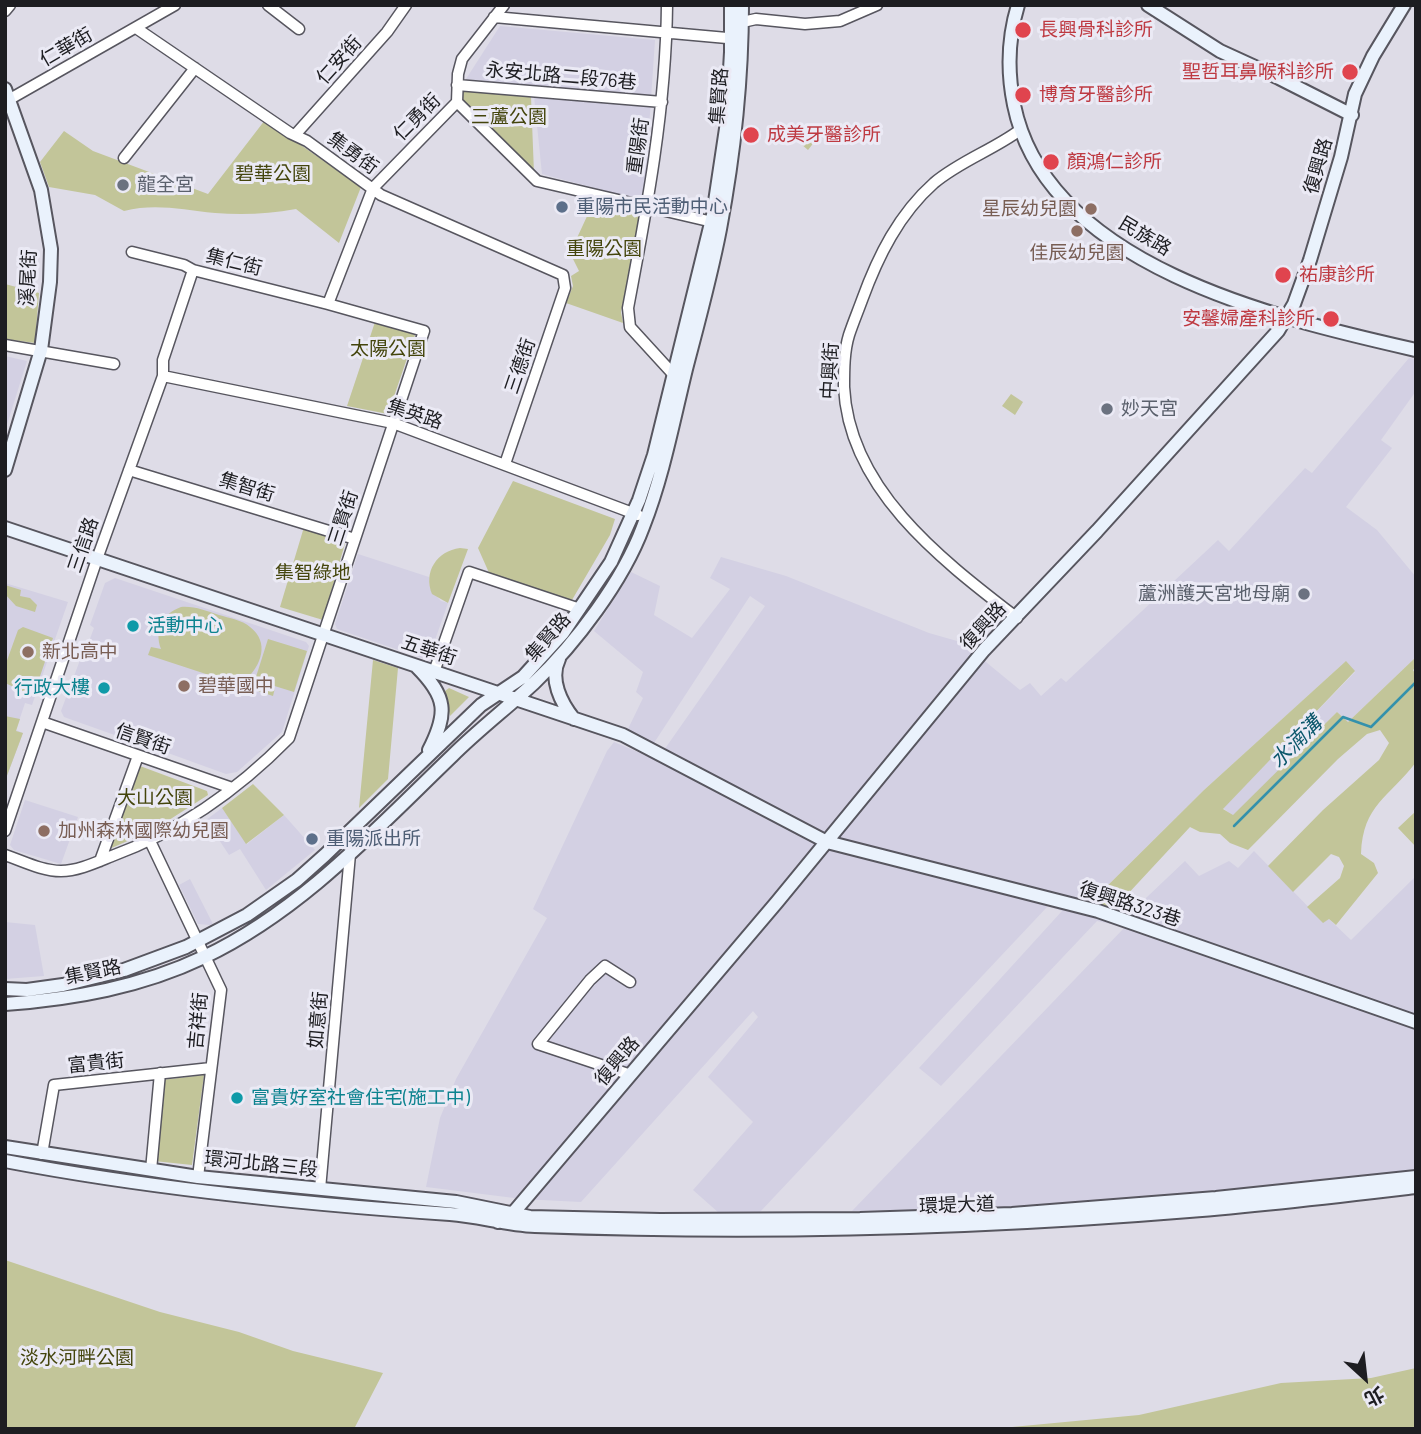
<!DOCTYPE html>
<html>
<head>
<meta charset="utf-8">
<style>
	body { margin:0 }
	#map { position:relative; width:1421px; height:1434px; overflow:hidden; background:#dedce7; font-family:Barlow,"Noto Sans TC",sans-serif }
	canvas { display:block }
	.frame { position:absolute; inset:0; border:7px solid #1d1d21; pointer-events:none }
	.north { position:absolute; left:1330px; top:1343px; width:70px; height:70px; -webkit-text-stroke:5px #ebeaf5; paint-order:stroke; rotate:153deg; font-size:19px; font-weight:700; line-height:28px; text-align:center; color:#1d1d21 }
	.north::after { content:''; display:block; margin:auto; width:24px; height:32px; background:#1d1d21; clip-path:polygon(50% 0,100% 100%,50% 72%,0 100%) }
</style>
</head>
<body>
<div id="map">
<canvas width="1421" height="1434"></canvas>
<div class="frame"></div>
<div class="north">北</div>
</div>
<script>
const c = document.querySelector('canvas').getContext('2d');
c.lineJoin = 'round';
function fillPath(path, color) { c.fillStyle = color; c.fill(path, 'evenodd'); }
function strokePath(path, color, width, dash) { c.strokeStyle = color; c.lineWidth = width; c.lineCap = dash ? 'butt' : 'round'; c.setLineDash(dash || []); c.stroke(path); }
function write(font, color, halo, rows, align = 'center') {
  c.font = font + ' Barlow,"Noto Sans TC",sans-serif'; c.lineWidth = 6; c.setLineDash([]); c.textBaseline = 'middle'; c.strokeStyle = halo; c.fillStyle = color; for (const [text, x, y, turn = 0] of rows) {
    c.save(); c.translate(x, y); c.rotate((+turn || 0) * Math.PI / 180); c.textAlign = isNaN(turn) ? turn : align; if (halo) c.strokeText(text, 0, 0); c.fillText(text, 0, 0); c.restore();
  }
}
const built = new Path2D(`
	M500,26L655,40L644,201L542,174L533,86L466,79Z
	M5,356L27,361L5,431Z
	M1409,358L1416,359V391L1381,440L1392,448L1346,507L1377,530L1416,577V657L1347,723L1337,712L1233,816L1223,808L1355,672L1345,662L1204,790L1089,904L1128,915L1185,861L1199,876L1229,861L1238,868L1254,851L1323,922L1329,919L1351,940L1416,876V1173L1162,1198L982,1209L852,1211L1125,927L1097,921L941,1086L919,1068L1062,911L1048,906L760,1212L719,1213L693,1190L753,1122L708,1077L758,1017L753,1011L581,1202L522,1199L426,1187L440,1118L456,1079L547,918L533,909L607,751L614,742L657,760L765,606L750,596L652,746L627,731L643,698L636,692L643,672L594,631L631,572L660,586L654,615L692,638L730,589L710,578L721,557L786,576L929,633L957,641L975,653L1020,690L1030,683L1041,696L1061,678L1066,682L1218,540L1229,551L1305,468L1312,473Z
	M358,554L429,577L430,589L441,601L448,603L428,660L337,629L335,624Z
	M115,578L306,642L309,646L282,732L237,772L226,774L132,740L137,729L128,725L123,738L64,717L61,711L83,652H85L94,628L90,625L105,583Z
	M5,583L68,602L32,705L25,703L16,730L23,733L5,781Z
	M25,800L78,817L61,864L14,850L10,845Z
	M222,808L247,844L284,815L315,850L266,890L240,849L229,855L206,820Z
	M190,879L213,924L210,925L198,924L179,885Z
	M5,922L35,925L44,976L5,979Z`);
const green = new Path2D(`
	M465,90L531,97L534,173L462,101V93Z
	M265,120L361,187L339,243L296,209C269,214 242,215 215,213C182,210 156,203 124,211L95,195L49,187L40,162L64,131L93,151L208,194Z
	M815,126L822,132L808,150L801,144Z
	M595,199L638,211L641,216L621,312L623,323L566,303L573,286L571,276L579,271L570,253Z
	M5,284L39,293L35,343L5,339Z
	M375,322L415,335L388,414L347,406Z
	M1011,394L1023,402L1015,415L1002,406Z
	M513,481L615,519L610,535L572,600L490,575L478,548Z
	M304,527L346,540L323,620L280,607Z
	M460,548L468,549L448,603L432,594C423,572 437,551 460,548Z
	M5,585L21,590L20,596L30,598L37,605L35,612L16,606L5,594Z
	M181,607C195,606 206,611 219,615C229,618 242,620 250,627C270,642 261,666 246,679L275,688L273,696L148,655L151,647L161,649C154,630 162,614 181,607Z
	M23,627L53,638L35,691L27,688L25,692L5,683V666L18,630Z
	M268,639L307,651L294,692L255,680Z
	M1416,657V667L1413,670L1416,675V762C1389,798 1363,804 1361,854L1374,863L1378,873L1336,925L1329,919L1323,923L1307,907L1340,878L1344,866L1339,857L1331,854L1293,892L1268,866L1323,810L1379,760L1389,743L1380,730L1367,734L1338,759L1248,850L1230,843L1220,834L1200,832L1190,827L1112,911L1089,904L1204,790L1346,661L1355,671L1223,809L1233,815L1337,712L1348,722Z
	M373,660L398,668L388,779L359,808Z
	M449,688L469,697L450,716L445,691Z
	M5,716L20,719L16,731L23,733L5,781Z
	M140,766L207,791L208,795L155,829L107,850Z
	M253,784L284,815L246,844L222,808Z
	M1416,811V847L1398,828Z
	M204,1075L192,1165L154,1161L162,1080Z
	M5,1260L160,1312L239,1332L293,1351L383,1373L354,1429H5Z
	M1416,1368V1429H991L1139,1415L1281,1383L1371,1378Z`);
const stream = new Path2D(`
	M1234,826L1343,717L1371,727L1416,682`);
const street = new Path2D(`
	M268,5L299,29
	M504,5L462,59L458,74L457,102L537,181L717,223
	M667,5C666,108 647,208 628,308L630,327L673,374
	M5,11L10,5
	M494,17L738,39
	M738,23L756,19L805,24L840,21L877,5
	M136,28L290,133L307,141L381,195L563,275L565,288L505,464
	M457,85L662,102
	M10,99L175,5
	M295,135L387,32L406,5
	M124,158L195,68
	M132,252L184,265L193,270L328,304
	M5,345L114,364
	M163,376L393,423L638,515
	M129,470L355,539
	M1017,618C942,560 849,490 844,387C844,370 844,351 849,335C853,323 858,311 862,300C878,256 899,214 934,183C960,161 993,150 1020,130
	M434,672L469,572L580,609
	M42,722L232,788
	M5,831L97,559L163,376V360L193,270
	M150,841L221,990L198,1177
	M5,855C23,861 42,871 61,871C78,871 97,862 112,856C180,831 238,790 289,738L424,331L328,304L373,188L457,102
	M100,861L138,756
	M630,982L605,966L590,980L538,1044L631,1075
	M42,1154L54,1085L211,1068
	M151,1170L160,1073
	M320,1189L350,854`);
const secondary = new Path2D(`
	M1018,5C1008,38 1007,71 1014,105C1047,267 1280,319 1416,350
	M1148,5L1220,51L1279,78L1352,115
	M5,89L41,190L51,249L50,282L41,350L5,470
	M5,528L623,735L827,842L1098,911L1416,1022
	M559,659C549,679 561,703 574,719
	M417,667C447,697 448,713 429,750
	M5,989L27,990L63,985L124,970L186,947L247,915L297,880L325,855L481,705L523,677L563,633L611,562L639,500L654,455L713,215L727,122L731,52V5
	M5,1004C74,999 141,987 204,957C301,911 375,830 452,756C478,730 507,708 534,683C575,644 623,581 643,527C663,476 673,422 686,369C698,323 711,276 720,229C734,155 742,81 742,5
	M5,1147L198,1177L456,1202L530,1217L660,1220L860,1219L1012,1214L1216,1198L1416,1177
	M5,1161C152,1189 301,1204 450,1214C479,1216 506,1225 535,1226C753,1234 972,1229 1189,1211C1265,1205 1340,1196 1416,1187
	M498,1222L514,1212L777,902L984,650L1097,531L1278,331L1294,304L1310,260L1341,157L1355,94L1373,56L1404,5`);
const markers = [
	[1023,30,9,"#e0444e"],
	[1350,72,9,"#e0444e"],
	[1023,95,9,"#e0444e"],
	[751,135,9,"#e0444e"],
	[1051,162,9,"#e0444e"],
	[123,185,7,"#6b7280"],
	[562,207,7,"#5c6f8a"],
	[1091,209,7,"#8d6e63"],
	[1077,231,7,"#8d6e63"],
	[1283,275,9,"#e0444e"],
	[1331,319,9,"#e0444e"],
	[1107,409,7,"#6b7280"],
	[1304,594,7,"#6b7280"],
	[133,626,7,"#0f9aa8"],
	[28,652,7,"#8d6e63"],
	[184,686,7,"#8d6e63"],
	[104,688,7,"#0f9aa8"],
	[44,831,7,"#8d6e63"],
	[312,839,7,"#5c6f8a"],
	[237,1098,7,"#0f9aa8"]
];
const healthNames = [
	["長興骨科診所",1039,30],
	["聖哲耳鼻喉科診所",1334,72,"right"],
	["博育牙醫診所",1039,95],
	["成美牙醫診所",767,135],
	["顏鴻仁診所",1067,162],
	["祐康診所",1299,275],
	["安馨婦產科診所",1315,319,"right"]
];
const streetNames = [
	["仁華街",66,47,-30],
	["仁安街",339,60,-48],
	["永安北路二段76巷",561,76,5],
	["集賢路",719,96,-86],
	["仁勇街",417,117,-45],
	["重陽街",638,146,-82],
	["集勇街",353,153,36],
	["復興路",1318,166,-74],
	["民族路",1145,236,31],
	["集仁街",234,262,14],
	["溪尾街",28,278,-87],
	["三德街",520,366,-71],
	["中興街",830,371,-87],
	["集英路",415,414,18],
	["集智街",247,487,17],
	["三賢街",343,518,-72],
	["三信路",83,545,-71],
	["復興路",983,626,-47],
	["集賢路",548,637,-49],
	["五華街",429,650,18],
	["信賢街",143,739,19],
	["復興路323巷",1130,904,18],
	["集賢路",93,972,-12],
	["如意街",318,1020,-85],
	["吉祥街",198,1021,-85],
	["復興路",617,1061,-50],
	["富貴街",96,1063,-6],
	["環河北路三段",261,1164,6],
	["環堤大道",957,1205,-2]
];
const parkNames = [
	["三蘆公園",509,117],
	["碧華公園",273,174],
	["重陽公園",604,249],
	["太陽公園",388,349],
	["集智綠地",313,573],
	["大山公園",155,798],
	["淡水河畔公園",77,1358]
];
const worshipNames = [
	["龍全宮",137,185],
	["妙天宮",1121,409],
	["蘆洲護天宮地母廟",1290,594,"right"]
];
const serviceNames = [
	["重陽市民活動中心",576,207],
	["重陽派出所",326,839]
];
const educationNames = [
	["星辰幼兒園",1077,209,"right"],
	["佳辰幼兒園",1077,253,"center"],
	["新北高中",42,652],
	["碧華國中",198,686],
	["加州森林國際幼兒園",58,831]
];
const cultureNames = [
	["活動中心",147,626],
	["行政大樓",90,688,"right"],
	["富貴好室社會住宅(施工中)",251,1098]
];
const waterNames = [
	["水湳溝",1296,742,-45]
];
fillPath(built, '#d3d0e3');
fillPath(green, '#c2c599');
strokePath(stream, '#3491ac', 2.5);
strokePath(street, '#57565f', 13);
strokePath(secondary, '#57565f', 16);
strokePath(street, '#fff', 10);
strokePath(secondary, '#eaf2fc', 12);
for (const [x, y, r, color] of markers) { const dot = new Path2D(); dot.arc(x, y, r, 0, 2 * Math.PI); c.fillStyle = color; c.fill(dot); strokePath(dot, '#ebeaf5', 2.5); }
write('19px', '#be3a42', '#ebeaf5', healthNames, 'left');
write('19px', '#1d1d21', '#ebeaf5', streetNames);
write('19px', '#44450c', '#ebeaf5', parkNames);
write('19px', '#5b616d', '#ebeaf5', worshipNames, 'left');
write('19px', '#4e5e75', '#ebeaf5', serviceNames, 'left');
write('19px', '#785e54', '#ebeaf5', educationNames, 'left');
write('19px', '#0d838f', '#ebeaf5', cultureNames, 'left');
write('italic 21px', '#0b576b', '#ebeaf5', waterNames);
</script>
</body>
</html>
